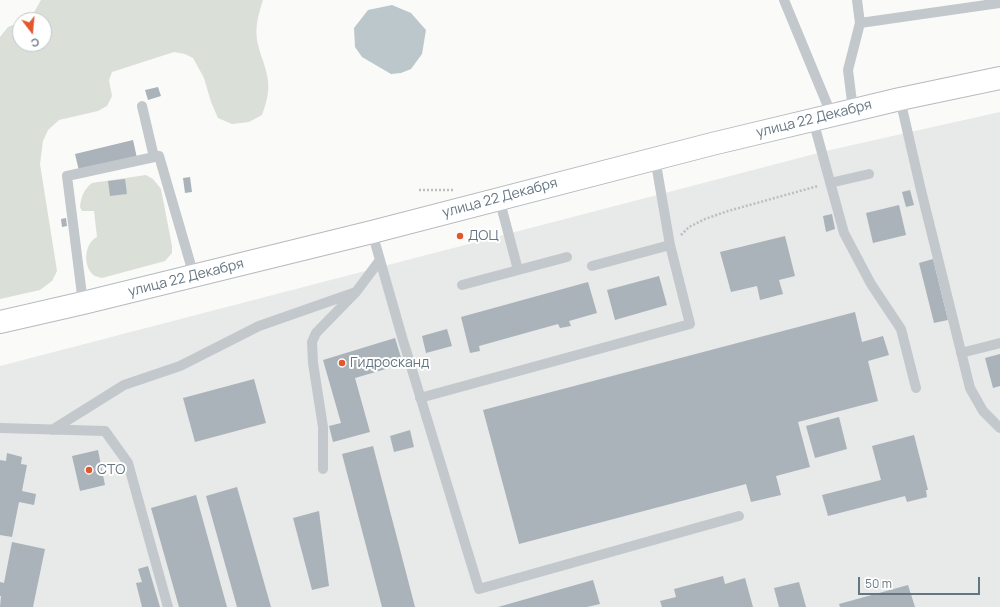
<!DOCTYPE html>
<html>
<head>
<meta charset="utf-8">
<style>
	body { margin:0 }
	#map { position:relative; width:1000px; height:607px; overflow:hidden; background:#fafaf8; font-family:Manrope,sans-serif }
	canvas { display:block }
	.north { position:absolute; left:12px; top:12px; width:40px; height:40px; box-sizing:border-box; background:#fff; border:1px solid #c1c8cd; border-radius:50%; rotate:164deg; font-size:11px; font-weight:700; line-height:16px; text-align:center; color:#657683 }
	.north::after { content:''; display:block; margin:auto; width:14px; height:18px; background:#e4572e; clip-path:polygon(50% 0,100% 100%,50% 72%,0 100%) }
	.scale { position:absolute; left:858px; top:577px; width:122px; height:18px; box-sizing:border-box; border:2px solid #657683; border-top:0; padding-left:5px; font-size:12px; line-height:14px; white-space:nowrap; color:#657683; -webkit-text-stroke:3px #fff; paint-order:stroke }
</style>
</head>
<body>
<div id="map">
<canvas width="1000" height="607"></canvas>
<div class="north">С</div>
<div class="scale">50 m</div>
</div>
<script>
const c = document.querySelector('canvas').getContext('2d');
c.lineJoin = 'round';
function fillPath(path, color) { c.fillStyle = color; c.fill(path, 'evenodd'); }
function strokePath(path, color, width, dash) { c.strokeStyle = color; c.lineWidth = width; c.lineCap = dash ? 'butt' : 'round'; c.setLineDash(dash || []); c.stroke(path); }
function write(font, color, halo, rows, align = 'center') {
  c.font = font + ' Manrope,sans-serif'; c.lineWidth = 4; c.setLineDash([]); c.textBaseline = 'middle'; c.strokeStyle = halo; c.fillStyle = color; for (const [text, x, y, turn = 0] of rows) {
    c.save(); c.translate(x, y); c.rotate((+turn || 0) * Math.PI / 180); c.textAlign = isNaN(turn) ? turn : align; if (halo) c.strokeText(text, 0, 0); c.fillText(text, 0, 0); c.restore();
  }
}
const built = new Path2D(`
	M1000,112V607H0V366L830,150Z`);
const green = new Path2D(`
	M41,0H263C259,13 255,25 257,40C258,46 260,52 262,58C270,81 271,91 262,115L249,122L232,124L218,118L211,102L204,78L193,58L185,54L174,52L112,72L109,80L112,96L107,106L98,111L59,120L48,130L43,141L40,164L57,271L52,281L40,290L0,299V37L8,27L20,22V44H44V20H25L33,14Z
	M146,175L153,179L161,189L172,246V253L165,261L102,278C99,277 97,277 95,276C83,269 83,244 97,237L94,211H82L80,207C81,197 84,189 92,183Z`);
const water = new Path2D(`
	M392,5L411,13L426,30L422,54L411,69L401,73L391,74L362,57L355,47L354,28L368,10Z`);
const building = new Path2D(`
	M158,87L161,96L148,100L145,90Z
	M133,140L137,158L79,171L75,154Z
	M190,177L192,192L185,193L183,178Z
	M125,179L127,194L110,196L108,181Z
	M910,190L914,205L906,207L902,192Z
	M899,205L906,235L873,243L866,213Z
	M832,214L835,229L826,232L823,216Z
	M66,218L67,226L62,227L61,219Z
	M785,236L795,276L779,280L783,294L760,300L757,286L731,292L720,252Z
	M933,259L948,320L934,323L919,263Z
	M659,276L667,305L615,320L607,290Z
	M588,282L597,313L569,321L571,326L560,328L558,324L479,346L480,351L470,353L461,317Z
	M855,312L862,342L883,336L889,355L868,361L878,401L798,422L810,467L776,476L781,495L751,502L746,484L519,544L483,410Z
	M447,329L452,346L426,353L422,336Z
	M395,338L403,364L355,378L370,432L333,442L329,426L341,423L323,360Z
	M1000,354V386L993,388L985,358Z
	M254,379L266,423L195,442L183,398Z
	M839,417L847,449L815,458L806,426Z
	M410,430L414,447L394,452L390,436Z
	M914,435L928,490H926L927,497L907,502L905,496L828,516L822,495L881,480L872,446Z
	M373,446L415,607H382L342,454Z
	M98,450L105,485L80,491L72,456Z
	M7,453L22,457L21,464L27,465L22,491L36,494L34,505L19,502L12,537L0,535V460L6,461Z
	M237,487L271,607H237L206,496Z
	M196,495L227,607H179L151,508Z
	M319,511L329,586L312,590L293,518Z
	M12,542L45,549L33,607H0L1,596H0V582L4,583Z
	M148,566L160,607H142L136,583L142,582L138,569Z
	M723,576L725,584L745,578L753,607H662L660,601L676,597L674,589Z
	M593,580L600,604L587,607H498Z
	M799,582L806,607H779L774,588Z
	M908,585L915,607H840L839,604Z`);
const path = new Path2D(`
	M419,190H454
	M681,235L689,227L705,219L728,211L818,186`);
const service = new Path2D(`
	M784,0L832,116
	M860,23L1000,3
	M900,99L920,186L970,388L983,411L1000,428
	M142,106L154,157
	M853,110L848,70L860,23L857,0
	M813,120L844,233L871,284L901,329L916,388
	M830,183L869,174
	M499,198L518,270
	M372,232L402,337L479,589L739,516
	M592,266L670,245
	M462,285L567,257
	M83,303L67,176L159,156L194,276
	M961,353L1000,343
	M420,398L690,324L670,245L655,158
	M0,428L105,431L128,463L168,607
	M52,430L124,385L180,366L259,326L356,292
	M323,469V427L313,363L312,342L316,333L356,292L380,260`);
const primary = new Path2D(`
	M0,322L83,303L372,232L712,144L900,99L1000,78`);
const markers = [
	[460,236,4,"#e4572e"],
	[342,363,4,"#e4572e"],
	[89,470,4,"#e4572e"]
];
const streetNames = [
	["улица 22 Декабря",814,119,-14],
	["улица 22 Декабря",500,198,-15],
	["улица 22 Декабря",186,278,-14]
];
const poiNames = [
	["ДОЦ",468,236],
	["Гидросканд",350,363],
	["СТО",97,470]
];
fillPath(built, '#e8e9e9');
fillPath(green, '#dadfd7');
fillPath(water, '#bbc7cb');
fillPath(building, '#aab3b9');
strokePath(primary, '#b5babe', 24);
strokePath(path, '#bbbfc2', 2.5, [2, 2]);
strokePath(service, '#c3c8cc', 10);
strokePath(primary, '#fff', 22);
for (const [x, y, r, color] of markers) { const dot = new Path2D(); dot.arc(x, y, r, 0, 2 * Math.PI); c.fillStyle = color; c.fill(dot); strokePath(dot, '#fff', 1.5); }
write('14px', '#657683', '#fff', streetNames);
write('14px', '#657683', '#fff', poiNames, 'left');
</script>
</body>
</html>
